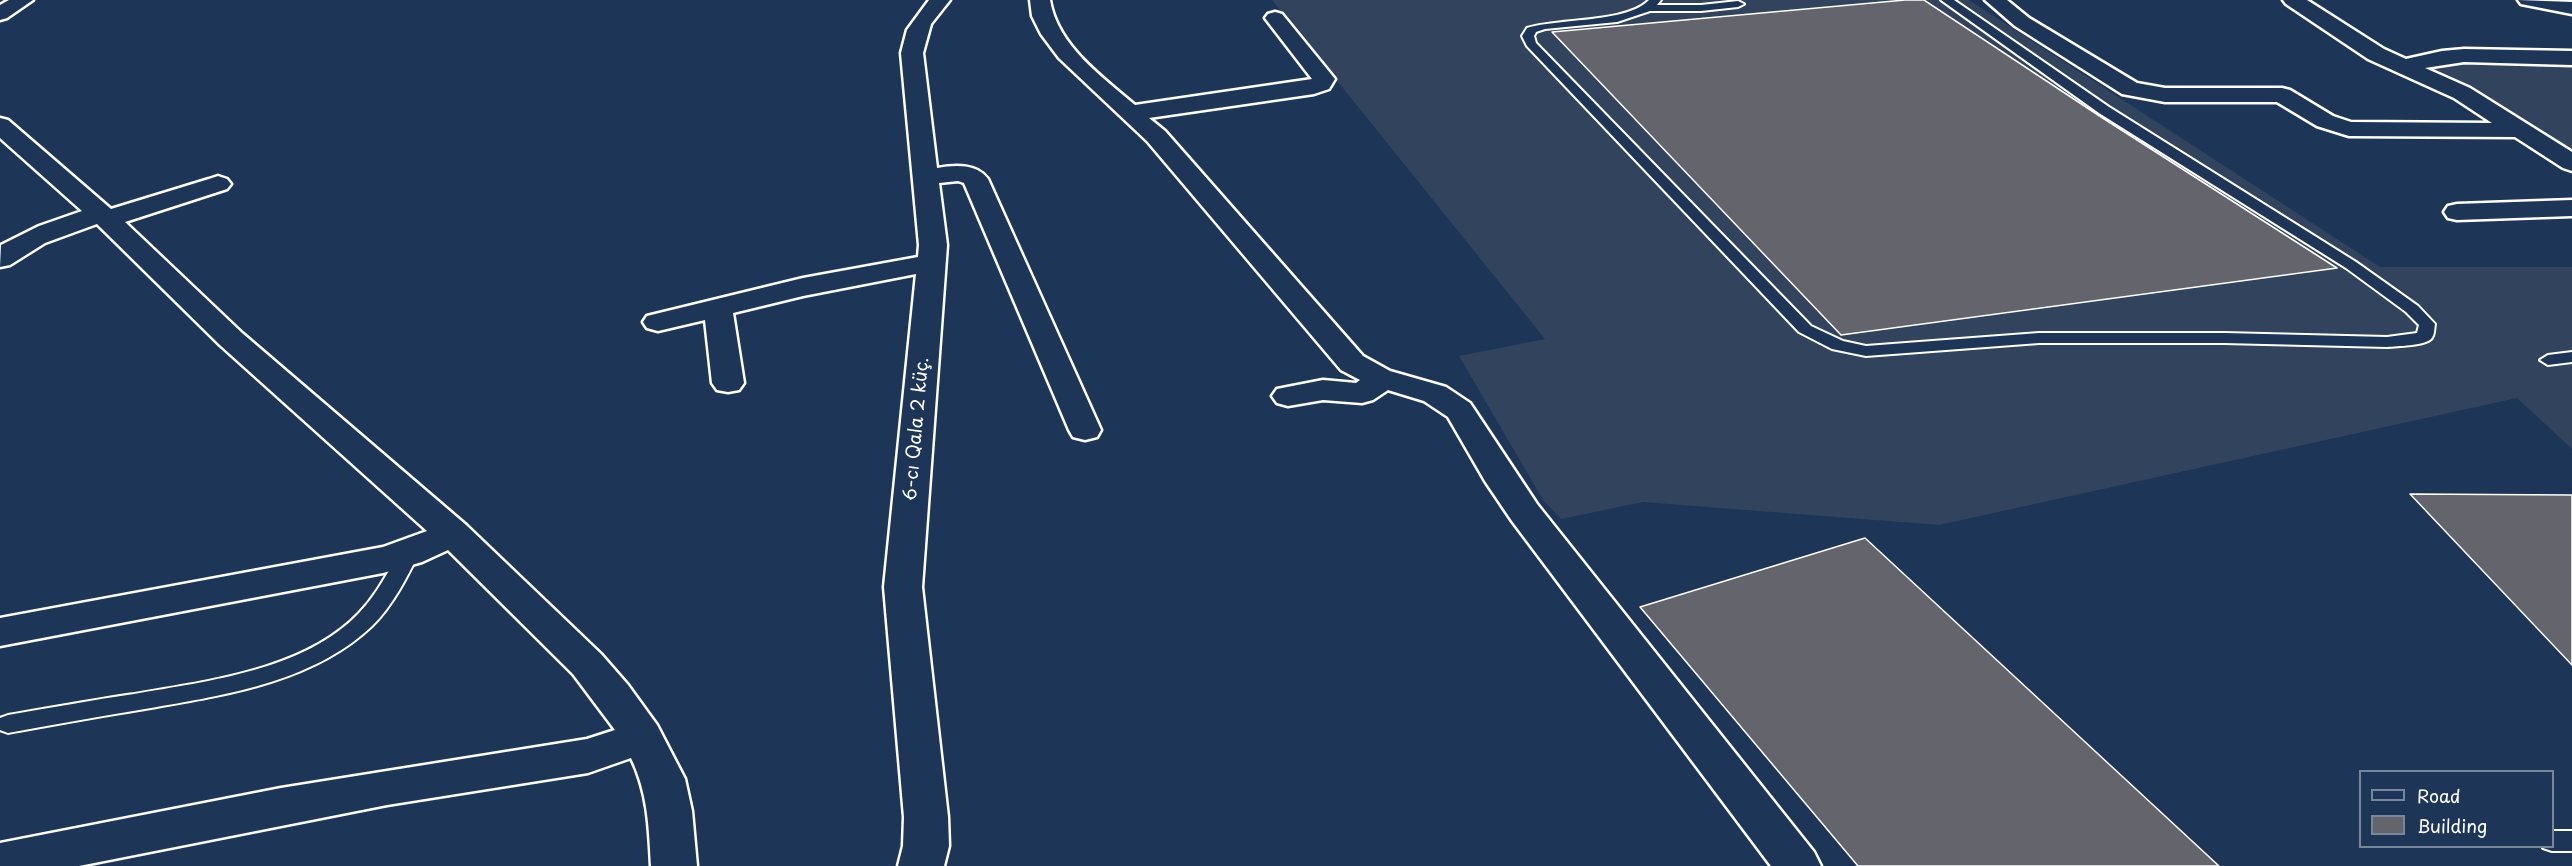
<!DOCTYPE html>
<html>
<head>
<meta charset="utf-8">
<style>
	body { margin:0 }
	#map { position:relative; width:2572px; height:866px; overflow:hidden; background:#1d3557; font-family:"Playpen Sans",sans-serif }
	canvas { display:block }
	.legend { position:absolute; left:2359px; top:770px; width:195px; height:78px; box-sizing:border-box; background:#1d3557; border:2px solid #77869a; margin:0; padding:8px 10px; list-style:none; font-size:18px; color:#fff }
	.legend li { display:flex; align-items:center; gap:12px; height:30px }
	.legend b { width:30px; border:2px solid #77869a }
</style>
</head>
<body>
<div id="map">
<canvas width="2572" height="866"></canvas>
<ul class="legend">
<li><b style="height:8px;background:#1d3557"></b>Road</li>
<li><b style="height:16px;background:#63646c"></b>Building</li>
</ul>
</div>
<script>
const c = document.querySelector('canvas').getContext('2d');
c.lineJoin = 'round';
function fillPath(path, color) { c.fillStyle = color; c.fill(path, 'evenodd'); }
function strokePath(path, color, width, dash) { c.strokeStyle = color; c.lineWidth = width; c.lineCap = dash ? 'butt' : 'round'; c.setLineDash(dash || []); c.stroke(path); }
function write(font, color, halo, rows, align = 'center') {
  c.font = font + ' "Playpen Sans",sans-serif'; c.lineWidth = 6; c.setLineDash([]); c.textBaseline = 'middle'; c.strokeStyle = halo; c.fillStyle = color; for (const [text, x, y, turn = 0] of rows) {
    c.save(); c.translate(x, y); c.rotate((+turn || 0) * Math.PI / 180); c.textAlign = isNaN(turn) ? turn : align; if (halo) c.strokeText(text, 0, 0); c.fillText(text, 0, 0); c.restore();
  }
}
const built = new Path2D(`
	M1272,0H1969L2380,267H2572V449L2517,398L1939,525L1643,502L1561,519L1543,500L1459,356L1545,339Z
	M2444,62L2572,64V158L2428,66Z`);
const building = new Path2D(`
	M1905,0H1924L2098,115L2337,268L1841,335L1552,32Z
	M2410,494L2572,495V665Z
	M1865,538L2219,866H1858L1640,607Z`);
const lane = new Path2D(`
	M1649,0H1661L1657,5H1701L1738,1L1744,4L1738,7L1701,11H1650L1617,22L1545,29L1536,32L1534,36L1536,43L1811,326L1843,341L1866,346L2039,333H2224L2387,337L2417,333L2419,325L2406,312L2346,268L2099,113L1941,0H1954L2109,107L2356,262L2418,306L2435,324C2434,328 2435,335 2431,339C2424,346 2397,346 2387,347L2224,343H2039L1866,356L1832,349L1799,332L1527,46L1522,36L1527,28C1560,18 1627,23 1649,0Z
	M2572,352V362L2548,365L2540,360L2548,355Z
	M409,546L416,548L419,553C406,579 393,605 372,626C311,684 219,696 139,710C95,717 52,725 8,733L0,730V718L8,715C50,708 92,700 134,694C208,681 305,670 359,613C378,593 388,571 402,548Z
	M2552,831H2572V851H2552L2543,848L2542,846H2552Z`);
const street = new Path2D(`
	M9,0H33L7,18L0,20V5Z
	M929,0H950L931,24L923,53L937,168C954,165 977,163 988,179L1101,430L1097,437L1085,440L1073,437L1069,430L964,183L958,181L939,183L947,245L922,587L948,817L949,846L944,866H898L903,846L904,817L884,587L916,274L803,296L733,313L744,383L739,390L728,392L717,390L712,383L705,320L658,331L647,328L643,322L647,316L803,278L918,257L919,245L901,53L907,30Z
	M1030,0H1050C1057,45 1102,77 1135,105L1312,79L1265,18L1268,14L1275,12L1282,14L1335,79L1329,89L1314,94L1149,118L1165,131L1363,356L1390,371L1446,387L1470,403L1537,504L1814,852L1821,866H1771L1512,521L1485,481L1448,417L1424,401L1388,390L1373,400L1362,403L1323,400L1288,406L1277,403L1272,396L1277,389L1323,380L1356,383L1360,380L1341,370L1147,141L1059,58L1041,34L1032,16Z
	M1985,0H2007L2029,18L2137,83L2165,88H2282L2290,90L2333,116L2351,122L2492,123L2454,98L2368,59L2286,4L2283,0H2307L2384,49L2406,59L2442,51L2464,49L2572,51V65L2464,62L2425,68L2470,88L2572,152V171L2563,168L2515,137L2349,136L2317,126L2277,102H2165L2122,94L2015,26Z
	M2518,0L2572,2V14L2521,4Z
	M0,118L8,120L111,209L209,179L218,176L227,179L231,184L227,189L125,222L242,333L466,525L601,654L628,685L657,725L685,779L692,811L697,866H651C649,828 648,793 631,758L588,773L387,805L79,866H0V843L281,788L587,739L615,730L573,674L448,550L422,562L383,573L0,646V618L383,547L427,531L220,345L97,224L45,243L10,265L0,267L1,245L39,226L82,211L0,138Z
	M2572,200V216L2457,220L2448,218L2444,212L2448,206L2457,204Z`);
const streetNames = [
	["6-cı Qala 2 küç.",917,429,-85]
];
fillPath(built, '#32435d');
fillPath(building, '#63646c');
strokePath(building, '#fff', 1.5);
strokePath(lane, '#fff', 4);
strokePath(street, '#fff', 5);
fillPath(lane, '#1d3557');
fillPath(street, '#1d3557');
write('18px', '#fff', '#1d3557', streetNames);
</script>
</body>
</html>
